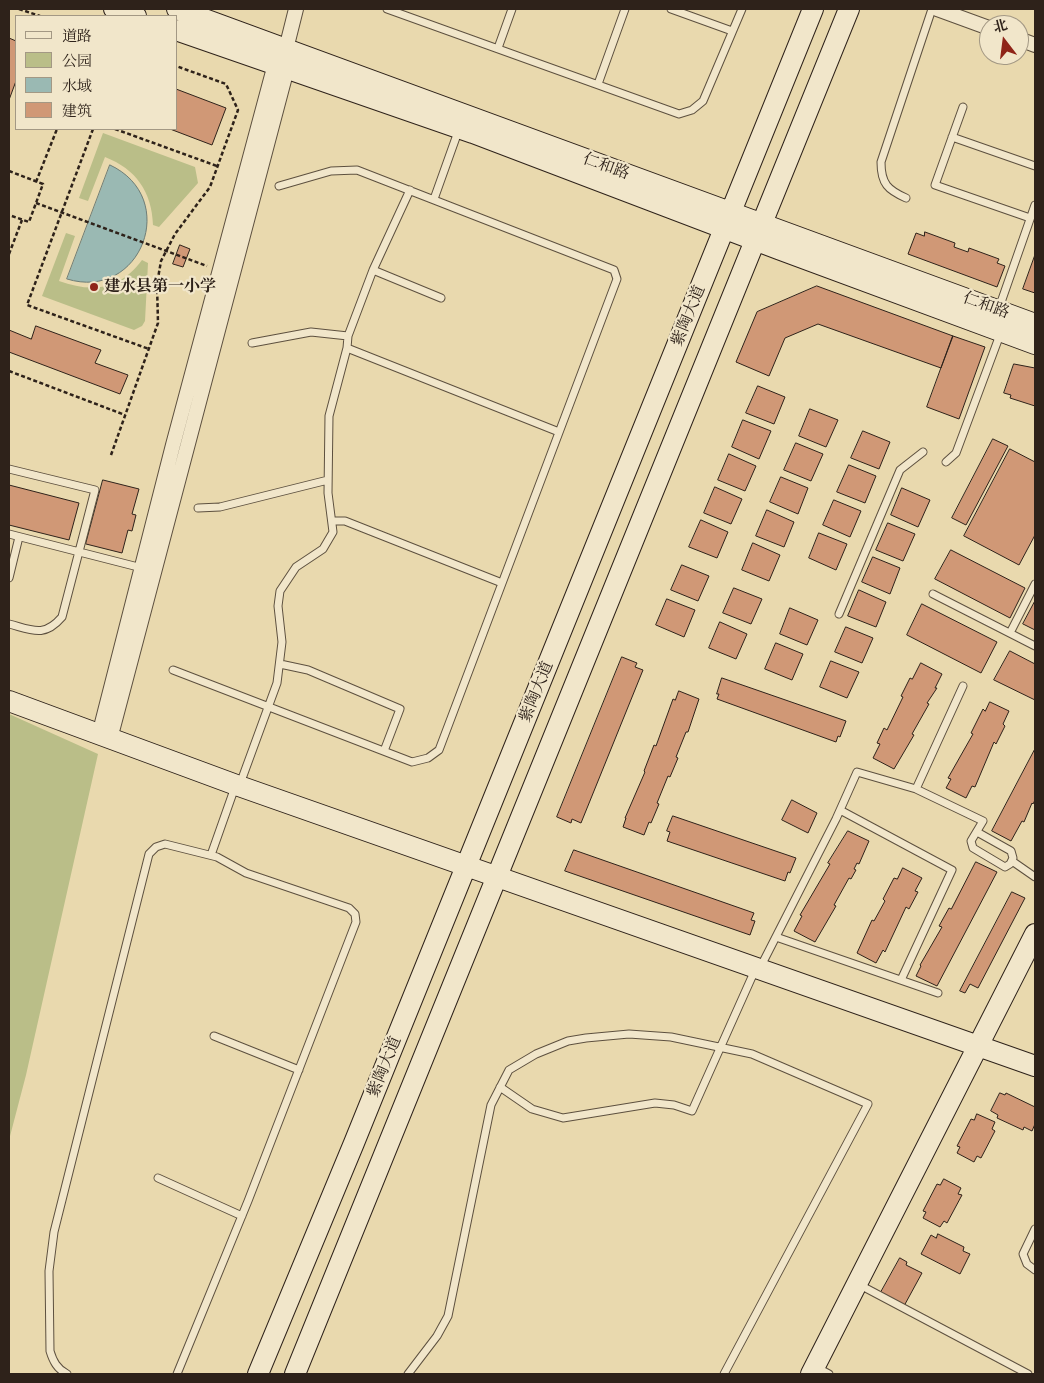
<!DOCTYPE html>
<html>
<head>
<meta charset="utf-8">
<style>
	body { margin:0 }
	#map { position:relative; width:1044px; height:1383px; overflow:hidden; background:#e9d9ae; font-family:"IM FELL French Canon","Noto Serif SC",serif }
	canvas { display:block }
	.frame { position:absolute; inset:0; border:10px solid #2e221a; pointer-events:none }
	.legend { position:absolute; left:15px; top:15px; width:162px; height:115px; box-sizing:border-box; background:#f1e6ca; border:1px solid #a39884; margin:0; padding:6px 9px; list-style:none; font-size:15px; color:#2e221a }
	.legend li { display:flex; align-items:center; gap:10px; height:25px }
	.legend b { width:25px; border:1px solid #a39884 }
	.north { position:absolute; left:979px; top:15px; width:50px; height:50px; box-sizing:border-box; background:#f1e6ca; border:1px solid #a39884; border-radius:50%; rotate:345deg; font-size:14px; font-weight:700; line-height:20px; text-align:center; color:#2e221a }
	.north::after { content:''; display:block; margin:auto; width:18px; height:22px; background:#8f2418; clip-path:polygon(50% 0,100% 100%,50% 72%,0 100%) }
</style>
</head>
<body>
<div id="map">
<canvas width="1044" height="1383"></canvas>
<div class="frame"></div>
<ul class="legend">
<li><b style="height:6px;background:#f1e6ca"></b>道路</li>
<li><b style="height:14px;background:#babe88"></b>公园</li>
<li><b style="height:14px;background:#9ab9b3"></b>水域</li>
<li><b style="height:14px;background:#d09876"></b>建筑</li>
</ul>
<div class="north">北</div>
</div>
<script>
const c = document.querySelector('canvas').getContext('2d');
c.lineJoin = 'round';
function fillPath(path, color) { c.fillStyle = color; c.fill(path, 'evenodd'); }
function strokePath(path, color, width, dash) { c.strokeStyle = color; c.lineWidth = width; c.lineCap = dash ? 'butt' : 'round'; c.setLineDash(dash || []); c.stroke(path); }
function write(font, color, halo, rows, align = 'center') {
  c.font = font + ' "IM FELL French Canon","Noto Serif SC",serif'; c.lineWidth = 4.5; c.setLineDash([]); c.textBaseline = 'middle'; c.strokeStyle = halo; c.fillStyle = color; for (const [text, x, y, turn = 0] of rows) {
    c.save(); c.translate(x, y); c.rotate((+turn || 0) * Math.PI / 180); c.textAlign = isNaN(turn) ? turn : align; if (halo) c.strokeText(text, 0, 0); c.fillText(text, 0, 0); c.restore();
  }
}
const green = new Path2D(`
	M103,133L195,167L198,183L159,227L153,225C152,192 136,169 105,157L88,201L79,198Z
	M66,233L75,236L59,281C92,293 120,290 142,260L148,263L145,321L142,326L134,330L42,296Z
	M9,714L98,754L26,1075L9,1140Z`);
const water = new Path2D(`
	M110,165C181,198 141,302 67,279Z`);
const building = new Path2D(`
	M9,38L16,41V81L9,100Z
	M176,89L226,108L212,145L170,129H176Z
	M925,232L955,243L954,247L968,252L969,248L999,259L997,263L1005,266L997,287L908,254L916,233L924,236Z
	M180,245L190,249L183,267L173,264Z
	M1035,255V293L1023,289Z
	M817,286L953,336L941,368L818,324L785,338L769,376L736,362L757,312Z
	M36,326L101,350L95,363L128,375L120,394L9,352V330L31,339Z
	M953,336L985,347L959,419L927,407Z
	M1014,364L1035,368V406L1010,398L1011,395L1004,393Z
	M758,386L785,397L774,424L746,413Z
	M810,409L838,420L826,447L799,436Z
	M743,420L771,431L759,459L732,447Z
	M863,431L890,442L879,469L851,458Z
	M993,439L1008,446L966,525L952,518Z
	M796,443L823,454L811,481L784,470Z
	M1010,449L1035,462V535L1019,565L964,536Z
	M729,454L756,466L745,491L718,480Z
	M849,465L876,476L865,503L837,492Z
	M781,477L808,488L798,514L770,502Z
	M103,480L139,489L132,514L136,515L132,531L128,530L122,553L86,544Z
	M9,485L79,503L69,540L9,525Z
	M715,487L742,499L731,524L704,513Z
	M902,488L930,500L918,527L891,515Z
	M834,500L861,511L850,537L823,525Z
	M767,510L794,522L784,547L756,536Z
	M701,520L728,532L717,558L689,547Z
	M888,523L915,534L903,561L876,550Z
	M819,533L847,544L836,570L809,558Z
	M753,543L780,555L769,581L742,570Z
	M951,550L1025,588L1010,618L935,579Z
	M873,557L900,568L890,594L862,582Z
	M682,565L709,576L698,601L671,590Z
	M734,588L762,599L751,624L723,613Z
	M859,590L886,602L876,627L848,616Z
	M667,599L695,610L684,637L656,625Z
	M1035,601V630L1023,624Z
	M922,604L997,642L981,673L907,635Z
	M790,608L818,620L807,645L780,634Z
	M720,622L747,634L736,659L709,648Z
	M846,627L873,638L862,663L835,652Z
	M776,643L803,654L792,680L765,669Z
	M1010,651L1035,664V700L994,680Z
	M622,657L637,663L635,667L643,670L581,823L572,819L571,823L557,817Z
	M831,661L859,672L847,698L820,687Z
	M921,663L942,674L935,688H937L927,703L929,704L912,734L914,735L894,769L873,758L880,744L877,743L884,728L887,730L903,697L901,696L910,678L912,679Z
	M722,678L846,721L840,737L838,736L836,742L717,699L719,694H717Z
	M679,691L699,699L688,732H686L676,757L678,758L670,777L668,776L657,803L659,804L651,823L649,822L644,835L623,827L626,818H625L645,772L644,771L654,745L656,746L673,699L675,700Z
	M990,702L1009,711L1003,724L1005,726L996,744L994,742L975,787L972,786L966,798L946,788L951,779L948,778L973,734L971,733L983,709L985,711Z
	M1035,749V800L1033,804L1032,803L1024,822L1022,821L1011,841L992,831Z
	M792,800L817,813L808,833L782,820Z
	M673,816L796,858L790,873L788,872L785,881L667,841L670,832L667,831Z
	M848,831L869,841L859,864L857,863L854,869L856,870L851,879L849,878L834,905L836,906L815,942L794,931L802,916L800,915L830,864L828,863Z
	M574,850L754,913L751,920L755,921L750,935L565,871Z
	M976,862L997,872L937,986L916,976L921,966L920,965L942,927L939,926L949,908L951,909Z
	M903,868L922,878L915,891L918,892L909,909L906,907L885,952L883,950L876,963L857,953L872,920L874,921L885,901L883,899L894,878L897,879Z
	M1012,892L1025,898L978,988L970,984L965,993L960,991Z
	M1000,1093L1005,1095L1006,1093L1035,1107V1124L1032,1131L1024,1127L1023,1130L997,1118L998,1115L991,1111Z
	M977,1114L995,1122L992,1129L995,1131L981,1158L977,1156L974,1162L957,1153L960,1147L957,1146L971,1119L974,1120Z
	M944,1179L961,1188L958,1194L962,1195L947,1223L944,1221L940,1227L923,1218L926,1212L923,1211L937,1184L940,1185Z
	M938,1234L964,1247L963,1251L970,1254L960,1274L921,1254L931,1235L936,1238Z
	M900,1258L907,1262L906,1265L922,1273L904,1306L880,1294Z`);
const path = new Path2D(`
	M19,9L40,16
	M93,129L27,305L149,349
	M115,129L217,166
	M9,171L43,184L29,222L9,215
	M36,182L57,129
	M36,203L207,266
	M9,254L22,220
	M9,371L125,415
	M111,455L158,323L157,284L161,261L175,234L210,187L238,110L226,84L176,66`);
const lane = new Path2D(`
	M387,9L679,114L692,110L703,101L742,9
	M671,9L732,31
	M498,48L512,9
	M598,84L625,9
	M963,107L935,185L1030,218
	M952,137L1035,166
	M906,198C888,190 881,184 881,162L932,9
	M434,199L459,129
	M373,270L441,298
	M999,308L1035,205
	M252,343L311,332L348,336
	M347,348L559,432
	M946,462L956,453L1001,332
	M9,469L95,490L62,617C44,638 32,630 9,624
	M198,508L220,507L328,480
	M333,521H345L502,583
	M9,534L142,568
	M9,578L19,537
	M933,594L1035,646
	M839,614L900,470L923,452
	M1010,633L1035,584
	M280,664L308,670L400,709L384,751
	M173,670L412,762L428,758L439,750L617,279L614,270L357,170L331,171L279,186
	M240,784L277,683L282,642L278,606L280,591L296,567L323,549L333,532L328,493L329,416L347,348L348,336L373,270L410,190
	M916,789L963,686
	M840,810L952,870L901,980
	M211,855L235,787
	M1012,861L1035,877
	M776,937L938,993
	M760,968L836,819L857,772L916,789L983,821L971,841L973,848L1005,867L1010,864L1013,858L1011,851L977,832
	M214,1036L299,1070
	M500,1087L532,1109L563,1118L655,1103L674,1105L692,1111L755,970
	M158,1178L242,1216
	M1035,1229L1023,1254L1027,1264L1035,1270
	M858,1284L1028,1374
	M816,1367L829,1374
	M67,1374C57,1369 53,1361 50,1351L49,1271L54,1232L149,854L156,847L165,844L217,857L246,873L349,908L355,914L356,922L248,1201L177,1374
	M408,1374L437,1336L448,1316L491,1105L509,1070L536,1054L568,1041L586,1038L629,1034L671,1037L752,1054L868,1104L724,1374`);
const street = new Path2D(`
	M937,9L989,28
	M1019,39L1035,45
	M99,735L173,445L275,64L280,58
	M110,739L287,69L286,49L296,9`);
const secondary = new Path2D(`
	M114,9L136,16
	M177,9L1035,324
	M176,30L473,133L778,249L1035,344
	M9,701L239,786L1035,1066
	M258,1374L354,1143L813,9
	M295,1374L849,9
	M811,1374L1035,934`);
const markers = [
	[94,287,5,"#8f2418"]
];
const streetNames = [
	["仁和路",606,167,20],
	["仁和路",986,306,20],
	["紫陶大道",689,316,-68],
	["紫陶大道",537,692,-68],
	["紫陶大道",385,1067,-68]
];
const poiNames = [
	["建水县第一小学",104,287]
];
fillPath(green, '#babe88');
fillPath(water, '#9ab9b3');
strokePath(water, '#6f7d76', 1);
fillPath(building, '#d09876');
strokePath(building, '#2e221a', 1);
strokePath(lane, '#5d503f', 9);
strokePath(street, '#5d503f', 16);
strokePath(secondary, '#2e221a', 22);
strokePath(path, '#2e221a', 2.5, [4, 2.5]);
strokePath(lane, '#f1e6ca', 7);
strokePath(street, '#f1e6ca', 14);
strokePath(secondary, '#f1e6ca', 20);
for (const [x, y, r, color] of markers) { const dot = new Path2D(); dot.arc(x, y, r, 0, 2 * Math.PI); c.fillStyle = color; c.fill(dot); strokePath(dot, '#f1e6ca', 2); }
write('16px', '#2e221a', '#f1e6ca', streetNames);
write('bold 16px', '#2e221a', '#f1e6ca', poiNames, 'left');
</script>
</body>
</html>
